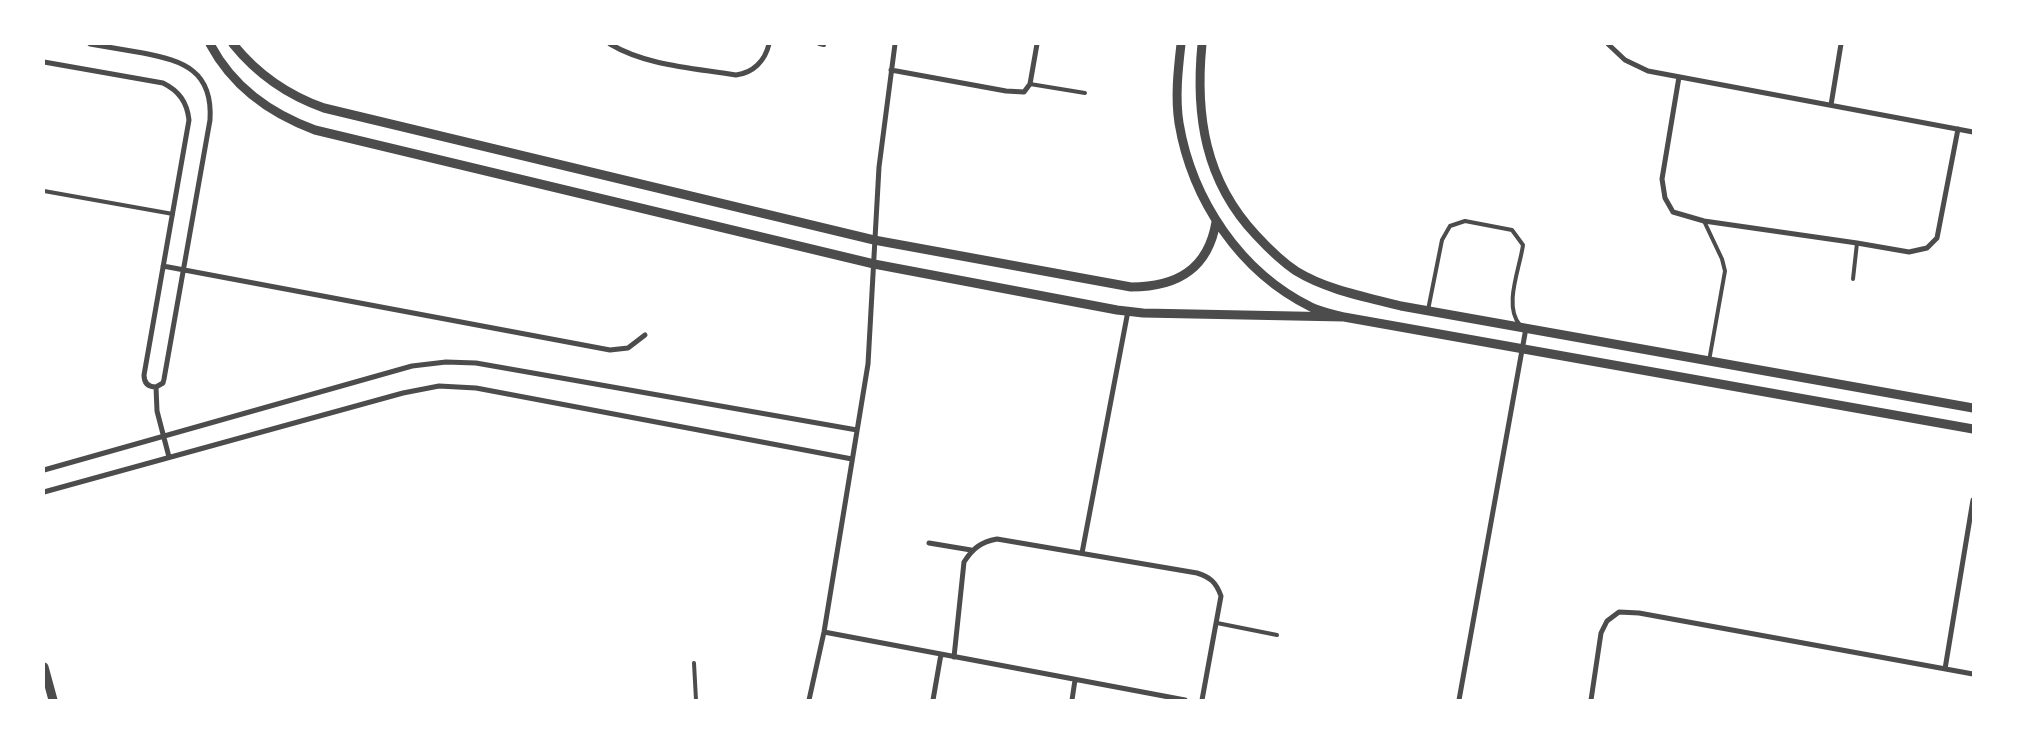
<!DOCTYPE html>
<html>
<head>
<meta charset="utf-8">
<style>
	body { margin:0 }
	#map { position:relative; width:2017px; height:744px; overflow:hidden; background:#fff; font-family:Mulish,sans-serif }
	canvas { display:block }
	.frame { position:absolute; inset:0; border:45px solid #fff; pointer-events:none }
</style>
</head>
<body>
<div id="map">
<canvas width="2017" height="744"></canvas>
<div class="frame"></div>
</div>
<script>
const c = document.querySelector('canvas').getContext('2d');
c.lineJoin = 'round';
function strokePath(path, color, width, dash) { c.strokeStyle = color; c.lineWidth = width; c.lineCap = dash ? 'butt' : 'round'; c.setLineDash(dash || []); c.stroke(path); }
const service = new Path2D(`
	M819,44L824,45
	M1030,84L1085,93
	M44,191L173,214
	M1704,221L1722,259L1725,271L1709,361
	M1853,279L1857,243
	M1428,310L1442,240L1450,226L1465,221L1512,230L1523,245C1520,268 1503,306 1520,325
	M1217,623L1277,635
	M694,663L696,700`);
const minor = new Path2D(`
	M610,44C647,66 694,68 736,75C753,73 765,61 769,44
	M1608,44L1625,60L1648,71L1973,132
	M44,62L163,83C179,91 187,102 189,120L144,375C144,383 148,387 156,387L163,383L164,379L210,120C213,71 184,61 143,53C125,50 107,47 90,44
	M891,70L1006,91L1024,92L1030,84L1037,44
	M1679,77L1662,179L1665,198L1673,212L1704,221L1857,243L1909,252L1927,248L1937,238L1958,129
	M1831,105L1841,44
	M163,266L610,350L628,348L645,335
	M156,387L157,411L169,457
	M44,470L412,366L446,362L476,363L857,430
	M44,492L403,393L439,386L476,388L852,459
	M929,543L971,550
	M1082,553L1128,311
	M824,632L1185,700
	M954,657L964,562C973,548 981,542 997,539L1197,573C1210,577 1216,582 1221,596L1202,700
	M1945,669L1973,500
	M809,700L824,632L868,364L879,167L895,44
	M933,700L941,654
	M1072,700L1075,680
	M1459,700L1526,328
	M1591,700L1601,633L1607,621L1619,612L1639,613L1973,674`);
const tertiary = new Path2D(`
	M210,44C233,87 269,113 315,130L874,264L1117,310L1143,313L1344,317
	M233,44C258,75 287,95 324,108L874,240L1131,287C1176,287 1208,270 1216,222
	M1181,44C1178,70 1175,97 1179,123C1192,200 1240,272 1311,307C1321,312 1333,314 1344,317L1973,429
	M1202,44C1195,115 1205,181 1256,235C1268,248 1281,261 1296,271C1327,290 1366,297 1401,306L1973,408
	M44,667L53,700`);
strokePath(service, '#4c4c4c', 4);
strokePath(minor, '#4c4c4c', 5);
strokePath(tertiary, '#4c4c4c', 9);
</script>
</body>
</html>
